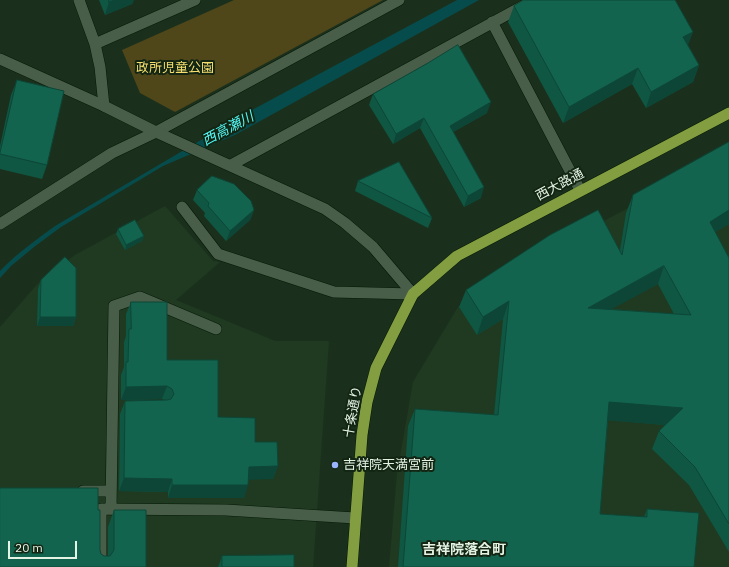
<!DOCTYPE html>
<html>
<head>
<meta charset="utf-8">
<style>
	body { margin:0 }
	#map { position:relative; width:729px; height:567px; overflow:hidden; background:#1b301c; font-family:"IBM Plex Sans",sans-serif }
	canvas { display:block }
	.scale { position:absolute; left:8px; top:541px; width:69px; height:18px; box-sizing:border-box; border:2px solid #e5f3e5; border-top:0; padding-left:5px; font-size:12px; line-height:14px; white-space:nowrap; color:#e5f3e5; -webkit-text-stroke:3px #122613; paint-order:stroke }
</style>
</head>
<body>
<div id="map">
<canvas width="729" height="567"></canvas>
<div class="scale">20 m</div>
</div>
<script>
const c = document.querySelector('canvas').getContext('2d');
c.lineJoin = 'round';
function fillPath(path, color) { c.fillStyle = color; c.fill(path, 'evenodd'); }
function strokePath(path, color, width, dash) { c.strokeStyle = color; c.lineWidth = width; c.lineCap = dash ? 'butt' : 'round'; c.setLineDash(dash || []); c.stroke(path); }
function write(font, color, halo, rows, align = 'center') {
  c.font = font + ' "IBM Plex Sans","Noto Sans JP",sans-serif'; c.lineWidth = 4; c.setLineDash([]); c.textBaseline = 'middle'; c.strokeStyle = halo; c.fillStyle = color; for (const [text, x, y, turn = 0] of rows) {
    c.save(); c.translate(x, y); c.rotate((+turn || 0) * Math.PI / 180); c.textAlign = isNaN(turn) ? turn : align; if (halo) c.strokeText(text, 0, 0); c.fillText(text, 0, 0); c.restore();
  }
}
const built = new Path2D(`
	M729,155V567H389L397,474L413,382L458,307L545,252Z
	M165,206L213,261L220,262L176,300L275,341H329L313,567H0V327L41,280L75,255Z`);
const green = new Path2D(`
	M234,0H383L175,112L140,93L122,50Z`);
const water = new Path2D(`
	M457,0H479L235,135L163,166L61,227L34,247L11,266L0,278V271C16,254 36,240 55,226L252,110Z`);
const service = new Path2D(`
	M83,491H111
	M111,509L114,306L140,297L216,329
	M101,567V509L226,510L355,518`);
const minor = new Path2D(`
	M79,0L95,44L100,67L104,106
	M492,22L580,190
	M95,44L195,0
	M231,165L534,0
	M182,207L218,254L334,292L413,294
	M0,224L112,153L156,132L399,0`);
const tertiary = new Path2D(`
	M0,59L104,106L156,132L325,209L345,223L373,247L413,294`);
const primary = new Path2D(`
	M352,567L362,435L367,402L376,368L413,294L457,256L729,113`);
const wall = new Path2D(`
	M99,0H134L132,4L105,15Z
	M514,6L688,45L699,65L693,82L646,108L632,84L563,123L508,22Z
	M17,80L47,165L42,179L0,169V146L11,95Z
	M373,94L487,113L453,132L481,198L464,207L420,128L393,144L369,105Z
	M358,181L432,218L428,228L355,191Z
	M197,190L254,210L250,220L226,241L204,216L205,213L193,200Z
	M633,195L729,224L715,232L729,258V552L689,485L652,449L659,431L665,425L608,420L600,514L644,517L647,509L694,567H398L408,426L415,409L494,415L503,319L477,335L459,307L466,290L620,250L626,213ZM658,284L674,314L611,309Z
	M118,229L144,236L142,241L125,250L116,234Z
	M41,280L76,317L73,326H37L38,289Z
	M131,302L167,360L218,417L255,442L278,466L273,479H248L244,498H168V492L119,491L120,414L125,401L165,400L162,399L121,400V375L124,367V342L126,336V314Z
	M98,510L100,550L101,554L104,556H108V527L114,510L146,567H0Z
	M222,556L294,567H218Z`);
const shadedWall = new Path2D(`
	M115,0H134L132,4L105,15L109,2Z
	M693,32L687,48L683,37Z
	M699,65L693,82L646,108L651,92Z
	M638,68L632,84L563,123L569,107Z
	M491,102L487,113L446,136L450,126Z
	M424,118L420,128L393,144L396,134Z
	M484,187L481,198L464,207L468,196Z
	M254,210L250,220L226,241L230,231Z
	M729,210V224L703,239L710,222Z
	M144,236L142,241L125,250L126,245Z
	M664,266L658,284L582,325L588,308Z
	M509,301L503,319L477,335L483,317Z
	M40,317H76L73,326H37Z
	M167,386L162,399L121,400L126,387Z
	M609,402L683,408L677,426L603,420Z
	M278,466L273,479L244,480L249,467Z
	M124,478L172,479L168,492L119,491Z
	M172,485H248L244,498H168Z`);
const building = new Path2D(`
	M109,0H115L109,2Z
	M524,0H675L693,32L683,37L699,65L651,92L638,68L569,107L514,6Z
	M458,45L491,102L450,126L484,187L468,196L424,118L396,134L373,94L428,63Z
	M17,80L64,91L47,165L0,154Z
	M729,142V210L710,222L729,258V524L695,467L659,431L683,408L609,402L600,514L647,517V509L699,513L694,567H403L415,409L498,415L509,301L483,317L466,290L550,235L598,210L622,255L633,195ZM664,266L691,315L588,308L615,293Z
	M399,162L432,218L358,181Z
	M212,176L234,184L251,201L254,210L230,231L208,206L209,203L197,190Z
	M135,220L144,236L126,245L118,229Z
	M65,257L76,268V317H40L41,280Z
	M131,302H167V360H218V417L255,418V442H277L278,466L249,467L248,485H172V479L124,478L125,401L167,400L171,399L174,394L172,389L167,386L126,387V362H128L129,329H131Z
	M0,488H98V510H100V550L101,554L104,556H110L114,550V510H146V567H0Z
	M294,555V567H222V556Z`);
const markers = [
	[335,465,4,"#98b5fd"]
];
const parkNames = [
	["政所児童公園",175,68]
];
const streetNames = [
	["西大路通",560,185,-28],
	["十条通り",353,412,-80]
];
const poiNames = [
	["吉祥院天満宮前",343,465]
];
const waterNames = [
	["西高瀬川",228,129,-28]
];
const neighbourhoodNames = [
	["吉祥院落合町",464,550]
];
fillPath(built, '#1f3a21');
fillPath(green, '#4f461a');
fillPath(water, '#074c4c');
strokePath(service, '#051806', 12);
strokePath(minor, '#051806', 12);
strokePath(tertiary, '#051806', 12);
strokePath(primary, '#051806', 12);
strokePath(service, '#485e48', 11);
strokePath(minor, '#485e48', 11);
strokePath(tertiary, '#485e48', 11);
strokePath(primary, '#829e40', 11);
fillPath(wall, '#0f5643');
fillPath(shadedWall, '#0d4637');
fillPath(building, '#12644e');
strokePath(building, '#0d4637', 1);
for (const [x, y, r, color] of markers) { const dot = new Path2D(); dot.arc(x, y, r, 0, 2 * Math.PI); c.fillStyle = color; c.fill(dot); strokePath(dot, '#122613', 1.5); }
write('13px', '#f7de6f', '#122613', parkNames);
write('13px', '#e5f3e5', '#122613', streetNames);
write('13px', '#e5f3e5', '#122613', poiNames, 'left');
write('italic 14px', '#53f8f6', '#122613', waterNames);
write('bold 14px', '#e5f3e5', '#122613', neighbourhoodNames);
</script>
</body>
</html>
